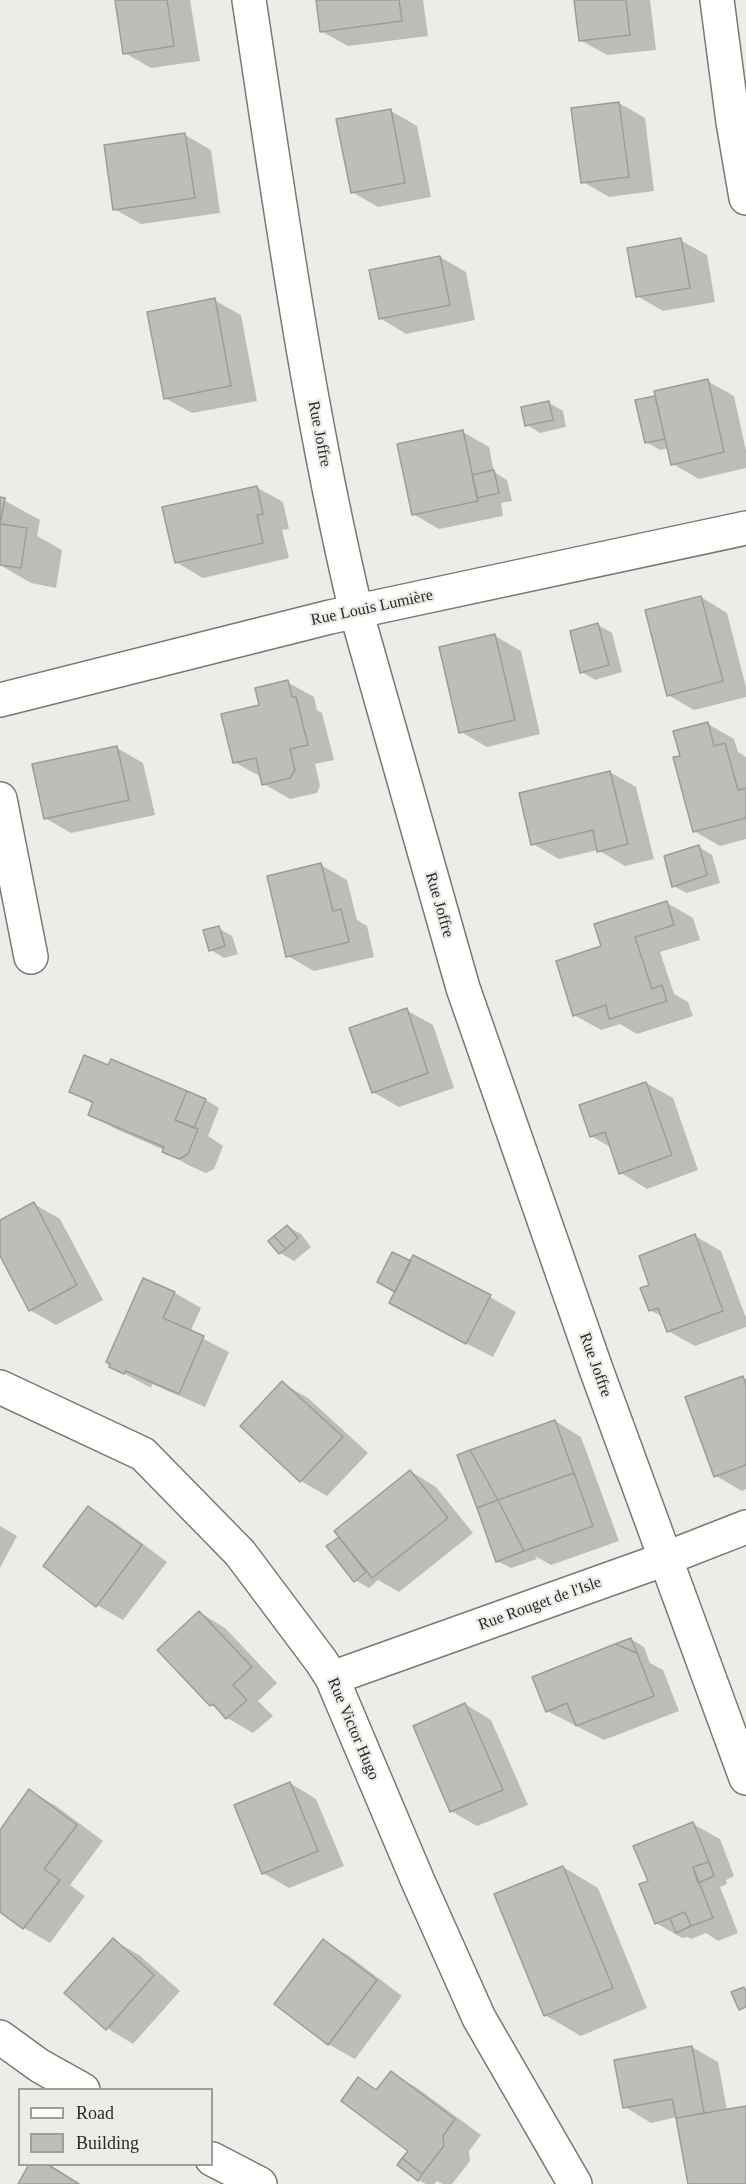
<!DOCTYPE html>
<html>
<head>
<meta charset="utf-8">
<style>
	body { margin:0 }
	#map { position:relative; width:746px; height:2184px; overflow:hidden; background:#edece7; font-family:"Times New Roman",serif }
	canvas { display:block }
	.legend { position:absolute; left:18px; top:2088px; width:195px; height:78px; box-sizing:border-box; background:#edece7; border:2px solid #9f9e9b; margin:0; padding:8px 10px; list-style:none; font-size:18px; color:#2a2a28 }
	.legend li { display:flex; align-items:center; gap:12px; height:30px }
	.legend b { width:30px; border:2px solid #9f9e9b }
</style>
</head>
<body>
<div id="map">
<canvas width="746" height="2184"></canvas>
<ul class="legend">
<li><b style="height:8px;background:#fff"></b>Road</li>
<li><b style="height:16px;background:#bebdb8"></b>Building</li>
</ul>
</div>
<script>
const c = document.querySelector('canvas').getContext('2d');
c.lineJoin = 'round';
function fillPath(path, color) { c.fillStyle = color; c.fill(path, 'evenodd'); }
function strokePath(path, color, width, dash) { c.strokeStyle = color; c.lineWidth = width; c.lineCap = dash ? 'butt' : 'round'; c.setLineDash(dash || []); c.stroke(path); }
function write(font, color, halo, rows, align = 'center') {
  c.font = font + ' "Times New Roman",serif'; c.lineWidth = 4.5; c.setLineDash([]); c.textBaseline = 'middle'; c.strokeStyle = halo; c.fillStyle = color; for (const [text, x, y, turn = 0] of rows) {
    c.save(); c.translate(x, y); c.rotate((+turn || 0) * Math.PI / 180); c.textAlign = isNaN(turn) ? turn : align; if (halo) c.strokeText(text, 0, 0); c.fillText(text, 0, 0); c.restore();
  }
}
const shadow = new Path2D(`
	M117,0H190L200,61L151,68L125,53Z
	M317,0H423L428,36L348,46L321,31Z
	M576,0H650L656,50L607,55L580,40Z
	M619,103L645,118L654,191L609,197L583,182Z
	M391,111L417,126L431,197L378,207L352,192Z
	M185,135L211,150L220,213L141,224L114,209Z
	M680,240L707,255L715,302L663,311L637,296Z
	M440,257L466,272L475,320L406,334L380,318Z
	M214,300L241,315L257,401L192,413L165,398Z
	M707,381L734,396L746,451V468L699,479L673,464L669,448L660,450L646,442L655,397L658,399Z
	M549,403L563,411L566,427L540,433L527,425Z
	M463,432L489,447L494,472L507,480L512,501L501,503L503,516L439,529L413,514Z
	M256,487L283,502L289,529L282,530L289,558L203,578L176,562Z
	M0,498L40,520L37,536L62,550L56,588L31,583L0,565Z
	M701,597L727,613L746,687V697L694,710L668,695Z
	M598,625L612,633L622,672L595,680L582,672Z
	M495,636L521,651L540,734L487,747L461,732Z
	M287,682L314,697L317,710L322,713L334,760L315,764L320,786L317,793L290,799L264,784L261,777L234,762L261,706Z
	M708,724L734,739L738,752L746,757V839L720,846L694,831L682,757Z
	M117,748L143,763L155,815L71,833L45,818Z
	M610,772L636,787L654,859L625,866L598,850L559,859L533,844Z
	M699,847L712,855L720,883L687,893L673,886Z
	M321,865L347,880L357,920L367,926L374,957L314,971L288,956Z
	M667,903L693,918L700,940L660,952L674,994L688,1002L693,1016L637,1034L620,1024L601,1030L574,1015L603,947Z
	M218,928L232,936L238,954L224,958L211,950Z
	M406,1010L433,1025L454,1088L399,1107L373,1092Z
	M111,1061L206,1100L219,1108L208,1136L223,1146L214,1169L206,1173L190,1166L164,1151V1150L116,1129L89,1114L93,1104L71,1092L109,1067Z
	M646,1083L673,1098L698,1170L647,1189L621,1173L612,1148L591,1136Z
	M34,1204L60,1219L103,1300L56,1325L30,1310L0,1253V1221Z
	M287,1226L301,1234L311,1247L294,1261L280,1253L270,1241Z
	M695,1236L721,1251L746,1318V1327L695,1346L668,1331L663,1317L650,1310L651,1286Z
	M411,1263L490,1297L516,1312L493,1357L417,1318Z
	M144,1280L175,1293L201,1308L190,1332L229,1352L205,1407L152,1384L151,1388L111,1366Z
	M742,1377L746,1379V1489L742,1491L716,1476Z
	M282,1383L308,1398L368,1453L327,1496L301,1481Z
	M555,1421L581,1437L619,1541L551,1565L535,1556L537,1559L511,1568L497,1561Z
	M410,1471L436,1487L473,1533L399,1592L378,1580L369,1588L355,1580L341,1537Z
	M89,1508L115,1523L167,1562L123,1620L97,1605L45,1566Z
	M0,1526L17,1536L0,1568Z
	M199,1612L225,1628L277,1683L258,1701L273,1716L253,1733L227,1718L221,1711L211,1705Z
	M631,1639L644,1647L650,1663L663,1670L679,1711L604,1740L547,1711Z
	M465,1704L491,1720L528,1805L477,1826L451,1811Z
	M290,1783L316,1799L344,1866L289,1888L263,1873Z
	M30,1791L56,1806L103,1841L70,1885L85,1896L50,1943L24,1928L0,1910V1832Z
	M693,1824L720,1839L734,1876L726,1880L727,1884L720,1887L738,1933L718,1941L706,1933L691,1939L687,1937L682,1938L656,1923Z
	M563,1867L598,1888L647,2008L581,2036L545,2015Z
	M113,1940L139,1955L180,1991L133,2044L107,2028Z
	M323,1941L349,1956L402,1996L355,2059L328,2044Z
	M692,2047L718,2062L727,2110L746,2107V2184H690L677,2117L651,2123L625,2107Z
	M391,2073L417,2088L481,2135L469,2151L470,2161L452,2184H443L437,2181L434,2184H426L418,2180L410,2151L358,2079L378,2090Z`);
const building = new Path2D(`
	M115,0H167L174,46L123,54Z
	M316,0H399L402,21L320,32Z
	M574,0H626L630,35L579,41Z
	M619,102L629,177L581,183L571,108Z
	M391,109L405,183L351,193L336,119Z
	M185,133L195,198L113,210L104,145Z
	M681,238L690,288L636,297L627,248Z
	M440,256L450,305L379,319L369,270Z
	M215,298L231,386L164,399L147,312Z
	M708,379L724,452L671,465L654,391Z
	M655,396L665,439L645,443L635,400Z
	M549,401L553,420L525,426L521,407Z
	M463,430L478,501L412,515L397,444Z
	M494,470L499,493L477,498L472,475Z
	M257,486L263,514L257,515L263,543L175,563L162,507Z
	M0,497L5,498L0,524L27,528L21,568L0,565Z
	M701,596L723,681L667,696L645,610Z
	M598,623L609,665L580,673L570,631Z
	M495,634L515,720L459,733L439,647Z
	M288,680L292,697H296L308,745L290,749L295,770L290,778L262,785L256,758L233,763L221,714L259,705L255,688Z
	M708,722L714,746L725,743L738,790L746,788V818L693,832L673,757L680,756L673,731Z
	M117,746L129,800L44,819L32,764Z
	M610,771L628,844L597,852L593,830L531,845L519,793Z
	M699,845L707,875L672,887L664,856Z
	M321,863L333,911L341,909L349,942L286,957L267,876Z
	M667,901L674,925L635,937L652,989L662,985L667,1001L609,1019L606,1005L573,1016L556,961L601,946L594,924Z
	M219,926L225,946L209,951L203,930Z
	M407,1008L428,1073L372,1093L349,1028Z
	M84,1055L108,1065L111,1059L187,1091L175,1120L198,1129L188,1154L179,1159L162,1152L164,1147L88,1115L93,1102L69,1092Z
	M646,1082L672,1155L619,1174L605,1132L590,1137L579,1105Z
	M187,1091L206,1099L194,1128L175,1120Z
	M34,1202L77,1285L29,1311L0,1256V1220Z
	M287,1225L298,1238L286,1249L274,1236Z
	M695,1234L723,1311L667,1332L658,1308L649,1311L640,1288L649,1285L639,1256Z
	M274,1236L286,1249L279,1254L268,1241Z
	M392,1252L411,1261L395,1292L377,1282Z
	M413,1255L491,1295L466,1344L389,1303Z
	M143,1278L175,1292L163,1318L204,1336L179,1394L126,1371L124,1374L109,1367L110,1364L106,1362Z
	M743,1376L746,1385V1465L714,1477L685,1397Z
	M282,1381L343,1437L300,1482L240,1426Z
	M555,1420L574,1473L498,1500L470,1450Z
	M470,1450L498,1500L477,1508L457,1455Z
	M410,1470L448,1518L372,1578L334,1531Z
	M574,1473L593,1526L524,1551L498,1500Z
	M498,1500L524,1551L496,1562L477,1508Z
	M88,1506L142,1545L96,1607L43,1566Z
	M339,1537L366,1572L354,1582L326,1546Z
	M199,1611L252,1667L233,1685L247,1700L226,1719L213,1704L210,1706L157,1650Z
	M631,1638L637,1653L615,1644Z
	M615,1644L637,1653L654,1696L576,1726L567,1703L546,1712L532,1677Z
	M465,1703L503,1790L450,1812L413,1726Z
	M290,1782L318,1851L262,1874L234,1805Z
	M29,1789L77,1825L44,1869L60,1880L23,1929L0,1912V1830Z
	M693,1822L709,1862L693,1867L713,1918L691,1926L685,1912L655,1924L639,1884L648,1881L633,1846Z
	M709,1862L714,1876L698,1883L693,1867Z
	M563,1866L613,1988L544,2016L494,1894Z
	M685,1912L691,1926L676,1933L670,1918Z
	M113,1938L154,1975L106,2030L64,1993Z
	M323,1939L377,1980L328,2045L274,2004Z
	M744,1987L746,1992V2007L739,2010L731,1992Z
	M692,2046L704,2113L676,2118L672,2099L623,2108L614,2060Z
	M391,2071L455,2119L443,2136L444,2146L422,2174L402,2158L408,2151L341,2101L358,2077L376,2090Z
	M746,2106V2184H688L676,2118Z
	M402,2158L422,2174L418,2181L397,2165Z
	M29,2164H47L79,2184H18Z`);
const minor = new Path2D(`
	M249,0C280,204 308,410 356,611L463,988L596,1369L746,1778
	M717,0L733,122L746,198
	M0,700L330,617L746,528
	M0,799L31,957
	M0,1387L143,1454L240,1553L321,1661L332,1678L417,1879L479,2018L575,2184
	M332,1678L654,1563L746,1527
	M0,2037L40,2066L83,2090
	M212,2159L260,2184`);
const streetNames = [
	["Rue Joffre",319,434,79],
	["Rue Louis Lumière",372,608,-12],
	["Rue Joffre",439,905,74],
	["Rue Joffre",595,1365,70],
	["Rue Rouget de l'Isle",540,1604,-20],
	["Rue Victor Hugo",353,1729,67]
];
fillPath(shadow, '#0003');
fillPath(building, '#bebdb8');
strokePath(building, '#9d9c98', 1.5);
strokePath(minor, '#7a7874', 36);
strokePath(minor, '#fff', 33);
write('16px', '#2a2a28', '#edece7', streetNames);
</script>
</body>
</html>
